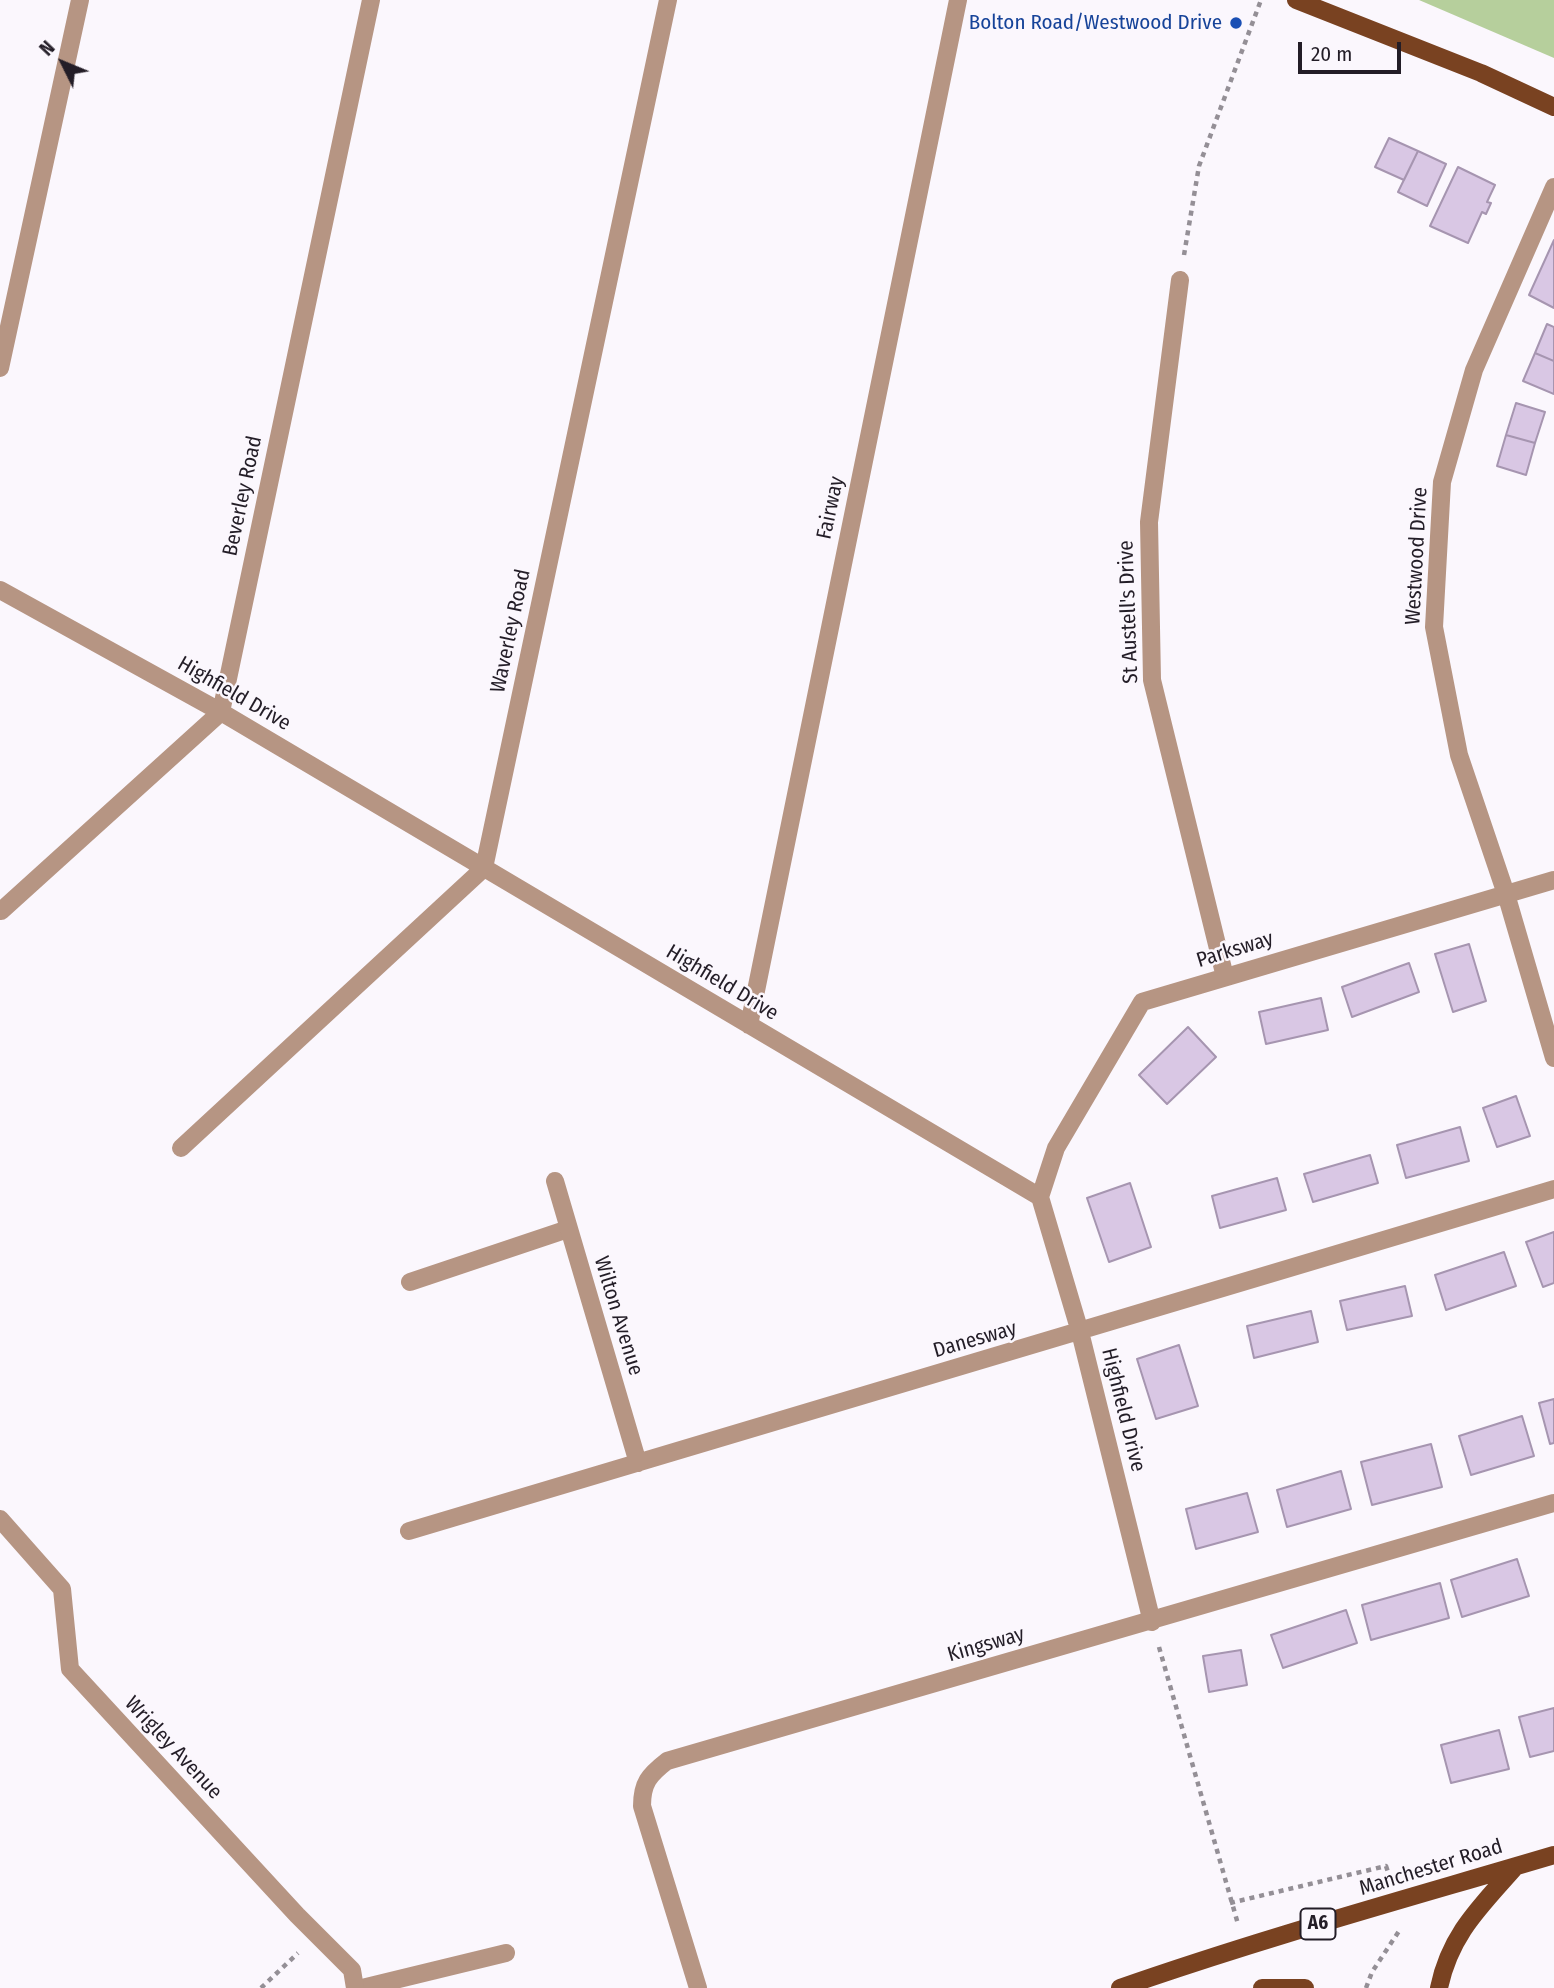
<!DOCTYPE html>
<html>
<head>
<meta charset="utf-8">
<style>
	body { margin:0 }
	#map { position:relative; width:1554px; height:1988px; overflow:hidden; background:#fbf7fd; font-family:"Fira Sans Condensed",sans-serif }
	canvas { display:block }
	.north { position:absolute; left:28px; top:28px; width:70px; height:70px; -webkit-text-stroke:5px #fbf7fd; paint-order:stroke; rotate:313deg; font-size:19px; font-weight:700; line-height:28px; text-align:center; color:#231d27 }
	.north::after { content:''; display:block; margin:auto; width:24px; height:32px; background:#231d27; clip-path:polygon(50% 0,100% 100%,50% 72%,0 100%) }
	.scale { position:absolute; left:1298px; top:42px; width:103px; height:32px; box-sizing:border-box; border:4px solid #231d27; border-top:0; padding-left:9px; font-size:21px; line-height:24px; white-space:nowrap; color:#231d27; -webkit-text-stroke:5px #fbf7fd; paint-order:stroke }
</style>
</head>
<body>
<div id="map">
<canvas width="1554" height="1988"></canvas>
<div class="north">N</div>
<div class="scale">20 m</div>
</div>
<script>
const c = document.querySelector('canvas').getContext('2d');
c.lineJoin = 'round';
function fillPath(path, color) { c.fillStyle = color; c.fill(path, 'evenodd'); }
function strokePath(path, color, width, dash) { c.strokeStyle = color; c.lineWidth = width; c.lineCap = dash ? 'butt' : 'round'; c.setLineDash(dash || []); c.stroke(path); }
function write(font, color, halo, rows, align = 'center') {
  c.font = font + ' "Fira Sans Condensed",sans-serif'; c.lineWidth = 5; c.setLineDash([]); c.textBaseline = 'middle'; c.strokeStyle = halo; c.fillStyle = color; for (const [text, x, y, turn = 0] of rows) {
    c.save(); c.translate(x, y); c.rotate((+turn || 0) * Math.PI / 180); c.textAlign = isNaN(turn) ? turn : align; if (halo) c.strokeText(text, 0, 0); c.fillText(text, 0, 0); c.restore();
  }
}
const green = new Path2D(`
	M1419,0H1554V58Z`);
const building = new Path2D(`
	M1389,138L1418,151L1404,180L1375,167Z
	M1418,151L1446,164L1427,206L1398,192Z
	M1458,167L1495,185L1487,202L1491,203L1486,214L1482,212L1468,243L1430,226Z
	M1554,240V308L1529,295Z
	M1547,324L1554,327V361L1535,353Z
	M1535,353L1554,361V394L1523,381Z
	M1516,403L1545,412L1535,443L1506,435Z
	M1506,435L1535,443L1526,475L1497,466Z
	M1469,944L1486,1001L1453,1012L1435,954Z
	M1409,963L1419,992L1352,1017L1342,987Z
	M1321,998L1328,1030L1266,1044L1259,1012Z
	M1188,1027L1216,1057L1167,1104L1139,1075Z
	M1516,1096L1530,1136L1497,1147L1483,1108Z
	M1460,1127L1469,1161L1406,1178L1397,1145Z
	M1370,1155L1378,1183L1313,1202L1304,1174Z
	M1277,1178L1286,1210L1220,1228L1212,1196Z
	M1130,1183L1151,1247L1109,1262L1087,1198Z
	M1554,1232V1283L1543,1287L1526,1242Z
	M1504,1252L1516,1286L1446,1310L1435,1275Z
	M1405,1286L1412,1316L1347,1330L1340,1301Z
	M1311,1311L1318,1342L1254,1358L1247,1326Z
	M1179,1345L1198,1406L1156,1419L1137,1359Z
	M1554,1399V1443L1550,1444L1539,1403Z
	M1522,1416L1534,1456L1471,1475L1459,1436Z
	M1431,1444L1442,1487L1372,1505L1361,1462Z
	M1341,1471L1351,1509L1287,1527L1277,1490Z
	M1247,1493L1258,1532L1196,1549L1186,1509Z
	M1517,1559L1529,1596L1462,1617L1451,1580Z
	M1440,1583L1449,1618L1371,1640L1362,1605Z
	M1346,1610L1357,1643L1283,1668L1271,1635Z
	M1241,1650L1247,1685L1209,1692L1203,1656Z
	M1554,1708V1751L1530,1757L1519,1717Z
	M1499,1730L1509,1769L1451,1783L1441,1745Z`);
const path = new Path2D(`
	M1184,255L1199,166L1261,0
	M1159,1647L1238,1924
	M1230,1903L1386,1866L1390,1878
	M261,1988L298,1953
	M1366,1988L1372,1972L1401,1928`);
const service = new Path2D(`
	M410,1282L568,1229
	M362,1988L506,1953`);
const minor = new Path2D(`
	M1554,187L1474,370L1442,482L1434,627L1459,755L1506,894L1554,1058
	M1180,280L1149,522L1152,680L1225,977
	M0,368L80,0
	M0,590L221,712L1040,1197L1080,1332L1152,1622
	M1,911L221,712L371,0
	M749,1025L958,0
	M181,1148L484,868L668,0
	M555,1181L638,1463
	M1040,1197L1056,1148L1142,1002L1554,880
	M0,1519L62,1589L70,1669L297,1915L352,1970L355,1988
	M409,1531L1554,1189
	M698,1988L642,1806C642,1783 649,1775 667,1761L1554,1503`);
const primary = new Path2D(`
	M1296,0L1481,73L1554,107
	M1120,1988C1263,1938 1409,1898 1554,1855
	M1262,1988H1305
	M1439,1988C1450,1934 1481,1906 1516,1866`);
const markers = [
	[1236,23,7,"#1a4fb4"]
];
const shields = [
	[1318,1924,35]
];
const shieldNames = [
	["A6",1318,1924]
];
const transitNames = [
	["Bolton Road/Westwood Drive",1222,23]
];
const streetNames = [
	["Beverley Road",243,496,-78],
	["Fairway",831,508,-78],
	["Westwood Drive",1417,556,-87],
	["St Austell's Drive",1129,612,-92],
	["Waverley Road",511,631,-78],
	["Highfield Drive",234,694,30],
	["Parksway",1235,950,-17],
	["Highfield Drive",722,983,31],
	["Wilton Avenue",618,1316,73],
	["Danesway",975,1340,-16],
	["Highfield Drive",1123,1410,76],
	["Kingsway",986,1645,-16],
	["Wrigley Avenue",173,1748,47],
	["Manchester Road",1431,1868,-17]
];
fillPath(green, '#b6cf9c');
fillPath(building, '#d9c7e4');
strokePath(building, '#a695b0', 2);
strokePath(path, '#948f96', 4.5, [5, 5]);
strokePath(service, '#b69583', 18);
strokePath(minor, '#b69583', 18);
strokePath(primary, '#794221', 18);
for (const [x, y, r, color] of markers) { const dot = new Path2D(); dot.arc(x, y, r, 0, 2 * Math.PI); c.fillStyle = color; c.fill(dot); strokePath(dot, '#fbf7fd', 2.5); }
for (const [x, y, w] of shields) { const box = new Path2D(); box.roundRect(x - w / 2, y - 15.5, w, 31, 5); c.fillStyle = '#fbf7fd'; c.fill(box); strokePath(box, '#231d27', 2); }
write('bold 19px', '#231d27', null, shieldNames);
write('21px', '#164399', '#fbf7fd', transitNames, 'right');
write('21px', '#231d27', '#fbf7fd', streetNames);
</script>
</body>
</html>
